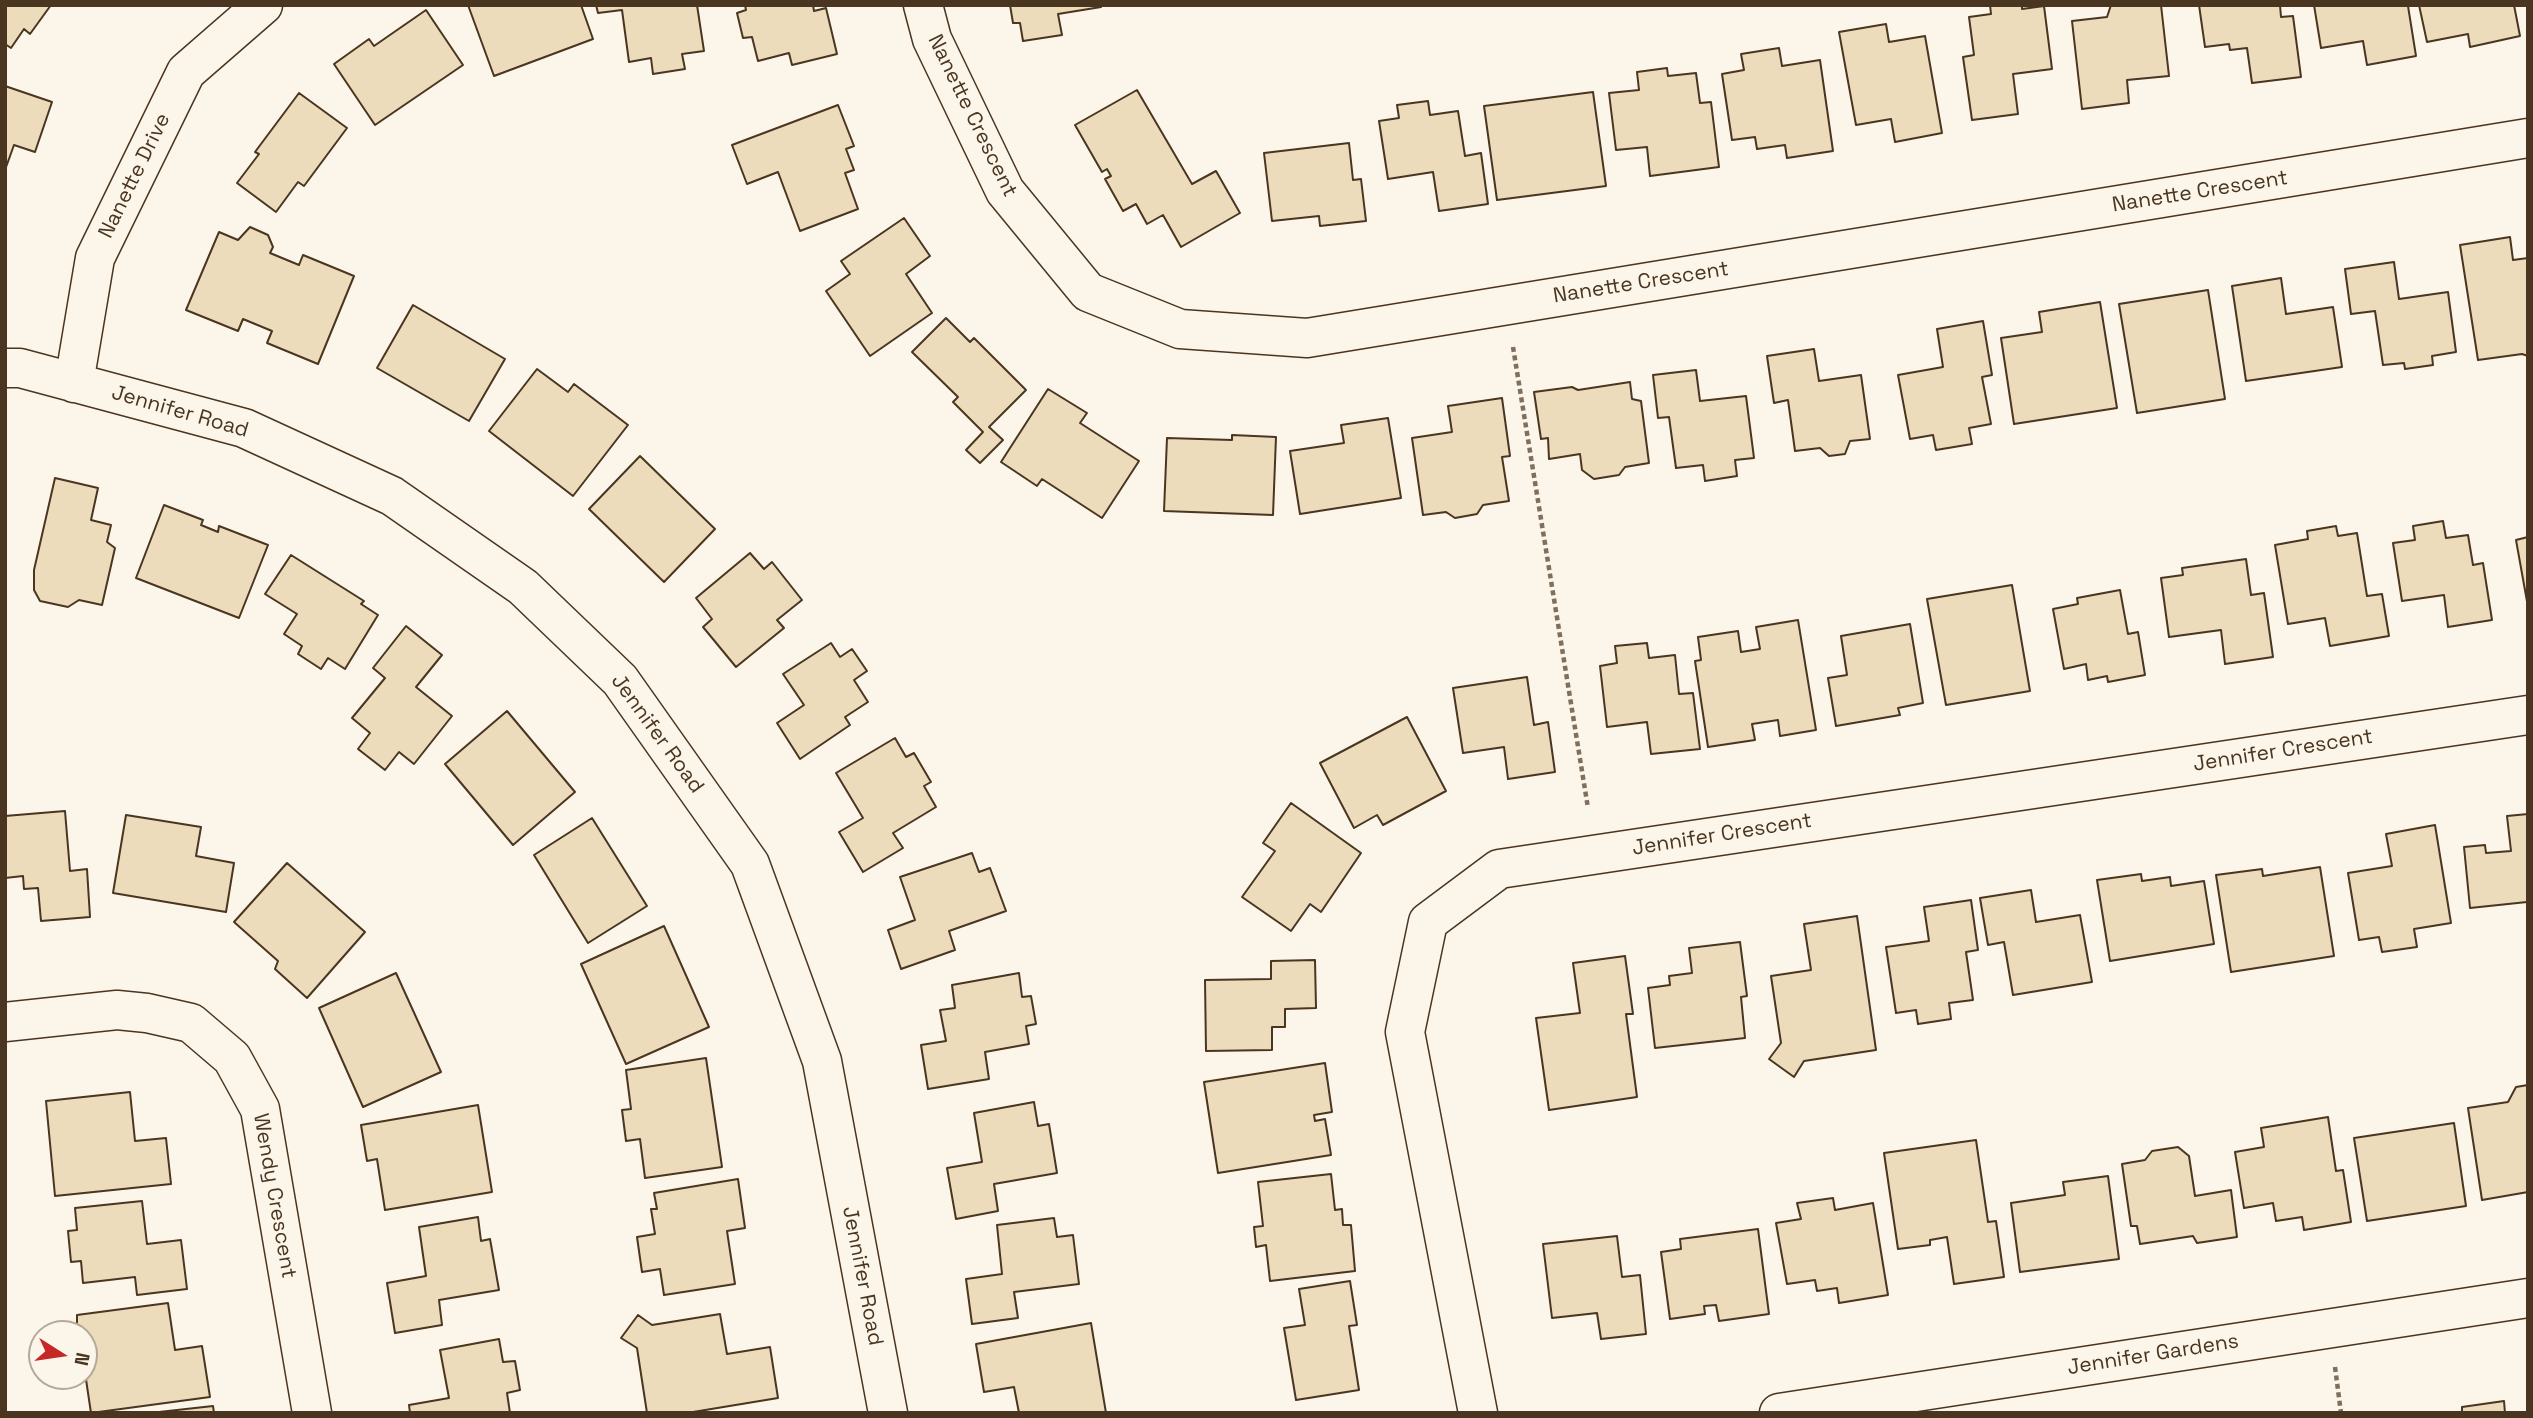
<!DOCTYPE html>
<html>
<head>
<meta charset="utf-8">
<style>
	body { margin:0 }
	#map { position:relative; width:2533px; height:1418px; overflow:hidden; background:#fbf6e9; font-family:"Space Grotesk",sans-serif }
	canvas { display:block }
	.frame { position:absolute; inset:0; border:7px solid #4a3520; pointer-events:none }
	.north { position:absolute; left:28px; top:1320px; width:70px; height:70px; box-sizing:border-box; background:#fbf6e9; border:2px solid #b4a999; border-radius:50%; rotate:102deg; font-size:19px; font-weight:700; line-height:28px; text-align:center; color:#4a3520 }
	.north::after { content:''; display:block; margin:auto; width:24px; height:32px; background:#c62828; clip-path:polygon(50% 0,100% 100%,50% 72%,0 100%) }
</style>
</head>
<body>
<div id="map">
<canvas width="2533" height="1418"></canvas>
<div class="frame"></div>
<div class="north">N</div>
</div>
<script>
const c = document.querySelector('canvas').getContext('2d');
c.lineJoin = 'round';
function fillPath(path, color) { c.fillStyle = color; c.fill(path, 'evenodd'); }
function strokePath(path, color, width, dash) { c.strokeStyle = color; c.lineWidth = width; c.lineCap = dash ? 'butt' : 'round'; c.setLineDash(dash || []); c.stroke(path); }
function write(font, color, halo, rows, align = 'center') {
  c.font = font + ' "Space Grotesk",sans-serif'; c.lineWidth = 5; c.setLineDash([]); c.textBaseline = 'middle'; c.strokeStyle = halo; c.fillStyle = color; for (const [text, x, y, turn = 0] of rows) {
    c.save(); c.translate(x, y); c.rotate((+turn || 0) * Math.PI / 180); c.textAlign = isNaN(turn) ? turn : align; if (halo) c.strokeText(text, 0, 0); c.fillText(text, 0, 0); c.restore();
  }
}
const building = new Path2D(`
	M5,5H51L30,34L24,29L11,48L5,44Z
	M468,5H581L593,39L494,76Z
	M596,5H697L704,51L682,54L685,69L653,74L651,58L629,62L622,10L598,13Z
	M745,5H813L814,11L826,8L837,54L792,65L789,53L758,61L752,37L743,38L737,13L746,10Z
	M1010,5H1100L1101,7L1058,14L1062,35L1023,41L1020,23H1013Z
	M1990,5H2022V9L2044,6L2052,69L2013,74L2018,114L1972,120L1963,57L1974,55L1969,17L1991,14Z
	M2111,5H2161L2169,76L2127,80L2129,103L2082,109L2072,21L2107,17Z
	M2199,5H2280L2281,17L2293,16L2301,77L2252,83L2247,48L2230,50L2229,44L2205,47Z
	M2314,5L2408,6L2416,56L2367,65L2363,41L2321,48Z
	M2419,5H2514L2520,36L2470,47L2468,34L2427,42Z
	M426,10L463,65L375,125L334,64L369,39L374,46Z
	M1886,24L1889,42L1925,36L1942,133L1895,142L1891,119L1856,125L1839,32Z
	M1779,48L1782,66L1820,60L1833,151L1787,158L1785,145L1757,149L1755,137L1732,140L1722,74L1744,70L1741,54Z
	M1667,68L1668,76L1696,73L1700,103L1711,102L1719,167L1650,176L1647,147L1616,150L1609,93L1639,90L1637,72Z
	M5,86L52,102L35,152L14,145L5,170Z
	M1137,90L1192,184L1216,171L1240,213L1181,247L1163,215L1147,224L1136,204L1123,211L1105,179L1111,176L1107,169L1102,172L1075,125Z
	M1593,92L1606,186L1497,200L1484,106Z
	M299,93L347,128L304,186L298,182L276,212L237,183L259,154L255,152Z
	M1428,101L1430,115L1458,111L1465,156L1481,153L1488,204L1439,211L1433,172L1388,179L1379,121L1399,118L1397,105Z
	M838,105L854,146L846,149L854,170L845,173L858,209L800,231L778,172L747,184L732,145Z
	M1349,143L1353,180L1361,179L1366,221L1320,226L1319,216L1272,221L1264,153Z
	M904,218L930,256L906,274L932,313L870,356L826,291L850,274L841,261Z
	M250,227L268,235L273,247L270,253L299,265L303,255L354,276L318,364L267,343L272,331L243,319L238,331L186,310L219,232L238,240Z
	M2510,237L2513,260L2528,258V356L2522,354L2478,360L2460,245Z
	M2394,262L2399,299L2448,292L2456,352L2432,356L2433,365L2405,369L2404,363L2383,365L2375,311L2351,314L2345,269Z
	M2281,278L2286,314L2333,307L2342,367L2246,381L2232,286Z
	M2208,290L2225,399L2137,413L2119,304Z
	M2100,302L2117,408L2014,424L2001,338L2042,332L2039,312Z
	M413,305L505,359L469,421L377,368Z
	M946,318L970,342L974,338L1026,390L989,427L1003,440L980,463L966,450L983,432L953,402L958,397L912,352Z
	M1983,321L1992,375L1982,377L1991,424L1969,428L1972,444L1936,450L1933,435L1910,439L1898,375L1943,367L1937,329Z
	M1814,349L1819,381L1861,375L1870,439L1850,441L1845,454L1829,456L1820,448L1795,451L1788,400L1774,403L1767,356Z
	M537,369L568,392L574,384L628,425L573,496L489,431Z
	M1696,370L1700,401L1746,396L1754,458L1735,460L1737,476L1705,481L1703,465L1676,468L1669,417L1658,418L1653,375Z
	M1630,382L1632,399L1641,401L1649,463L1625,467L1619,475L1594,479L1582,470L1580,454L1549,459L1548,438L1541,439L1534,392L1572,387L1578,390Z
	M1048,389L1087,413L1080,423L1139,461L1102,518L1042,479L1037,486L1001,462Z
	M1502,398L1510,456L1502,457L1509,501L1483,505L1477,514L1455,518L1446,512L1423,515L1412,438L1452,432L1448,406Z
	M1388,418L1401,498L1300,514L1290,451L1344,443L1341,425Z
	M1232,435L1276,437L1273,515L1164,511L1167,438L1232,440Z
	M640,456L715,529L664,582L589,509Z
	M55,478L98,488L91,520L111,525L107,542L115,548L102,605L79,600L68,607L40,601L34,590V570Z
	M164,505L203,520L201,525L218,532L219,526L268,545L239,618L136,578Z
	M2443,521L2446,538L2468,535L2473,565L2483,563L2492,620L2448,627L2444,595L2402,601L2393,543L2415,540L2413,526Z
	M2336,526L2338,536L2357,533L2367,596L2382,594L2389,636L2330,646L2325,618L2288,624L2275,545L2308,539L2307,531Z
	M2528,537V607L2516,540Z
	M750,553L764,569L772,562L802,600L777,620L784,628L736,667L703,627L712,619L696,598Z
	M291,555L364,601L361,604L378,615L345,669L328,658L321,669L298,654L302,646L284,634L297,614L265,594Z
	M2246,559L2251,595L2264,593L2273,657L2225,664L2221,630L2169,637L2161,578L2183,575L2182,568Z
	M2012,585L2030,691L1946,705L1927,599Z
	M2120,590L2128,634L2138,632L2145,675L2108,682L2107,676L2088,680L2086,664L2064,669L2053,609L2078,604L2077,598Z
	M1798,620L1816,730L1780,736L1778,720L1752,724L1755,740L1708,747L1695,661L1701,660L1698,637L1738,631L1741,652L1760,649L1756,627Z
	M1910,624L1923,703L1898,708L1900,715L1836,726L1828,678L1847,675L1841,636Z
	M406,626L442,655L416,687L452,716L414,764L399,752L385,770L358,749L370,733L352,718L385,678L373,668Z
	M831,643L840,657L852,649L867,671L854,680L868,702L845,717L850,725L800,759L777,723L804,705L783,674Z
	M1647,643L1649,658L1675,655L1679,694L1693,693L1700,749L1651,754L1647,722L1607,727L1600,666L1617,663L1615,646Z
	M1527,677L1534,725L1548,722L1555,772L1508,779L1504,747L1463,753L1453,688Z
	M507,711L575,792L513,845L445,764Z
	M1407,717L1446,791L1383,825L1377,815L1354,828L1320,763Z
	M895,738L906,757L914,753L931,782L924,786L936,807L893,833L903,848L863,872L839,832L863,818L836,773Z
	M1291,803L1361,853L1321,912L1310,904L1291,931L1242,897L1275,851L1263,843Z
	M65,811L70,871L87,869L90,917L41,921L38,888L24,889L23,876L5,878V816Z
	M2528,814V910L2527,902L2470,908L2464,847L2485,845L2486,853L2511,851L2507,816Z
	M126,815L201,827L196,856L234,863L226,912L113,893Z
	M592,818L647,906L588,943L534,855Z
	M2435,825L2451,923L2414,929L2417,947L2382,952L2379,937L2359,940L2348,873L2392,866L2386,834Z
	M972,853L979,872L990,868L1006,911L949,931L955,950L901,969L888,930L915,920L900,877Z
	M287,863L365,932L307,998L275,969L278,961L234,922Z
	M2320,867L2334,956L2231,972L2216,875L2262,869L2263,876Z
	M2141,874L2142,881L2170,877L2171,886L2204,881L2214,944L2110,961L2097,880Z
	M2031,890L2036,922L2080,915L2092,982L2013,995L2004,942L1988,945L1980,898Z
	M1971,900L1978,950L1966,952L1973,1000L1949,1003L1951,1019L1918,1024L1916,1010L1896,1013L1886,947L1929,941L1924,907Z
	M1857,916L1876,1050L1804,1061L1794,1077L1769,1059L1781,1043L1771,976L1811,970L1804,924Z
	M664,926L709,1027L626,1064L581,964Z
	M1740,942L1747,996L1741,997L1745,1038L1655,1048L1648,988L1670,985L1669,976L1692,973L1689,948Z
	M1625,956L1633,1014H1626L1637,1097L1549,1110L1536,1018L1580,1013L1573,963Z
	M1315,960L1316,1008L1285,1009V1027H1272V1050L1206,1051L1205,980L1271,979V961Z
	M396,973L441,1072L363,1107L319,1008Z
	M1019,973L1022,997L1031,996L1036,1024L1026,1026L1029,1044L985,1052L989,1079L928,1089L921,1045L946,1041L940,1010L955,1008L952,985Z
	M706,1058L722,1167L645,1178L640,1139L626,1141L622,1110L631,1109L626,1070Z
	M1325,1063L1332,1112L1314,1115L1315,1121L1325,1119L1331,1155L1218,1173L1204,1082Z
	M2528,1085V1192L2482,1200L2468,1108L2508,1102L2516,1087Z
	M130,1092L135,1141L166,1138L171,1184L55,1196L46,1101Z
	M1034,1102L1038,1126L1049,1124L1057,1173L994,1184L998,1211L956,1219L947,1168L982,1162L974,1113Z
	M478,1105L492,1192L385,1210L377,1159L367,1161L361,1125Z
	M2328,1117L2336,1171L2343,1170L2351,1222L2304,1230L2302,1217L2276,1221L2273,1203L2244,1208L2235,1152L2264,1147L2261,1128Z
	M2454,1123L2466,1206L2367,1221L2354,1138Z
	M1976,1140L1988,1222L1996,1221L2004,1277L1954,1284L1947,1237L1930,1240V1245L1898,1249L1884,1153Z
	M2178,1147L2189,1156L2195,1196L2231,1190L2237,1237L2197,1243L2193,1236L2140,1244L2137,1226H2131L2122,1164L2145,1160L2152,1151Z
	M1331,1174L1335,1210L1342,1209L1343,1225H1351L1355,1271L1270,1281L1266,1245L1256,1247L1254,1227L1263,1226L1258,1182Z
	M2108,1176L2119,1259L2020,1272L2011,1203L2065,1195L2063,1182Z
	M738,1179L745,1228L727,1231L735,1284L664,1295L660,1269L642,1272L637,1237L655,1234L651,1209H657L654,1193Z
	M1833,1198L1835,1210L1873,1203L1888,1295L1839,1303L1837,1288L1817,1291L1815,1280L1787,1284L1776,1223L1801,1219L1797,1203Z
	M142,1201L147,1244L181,1240L187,1289L137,1295L135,1277L83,1283L81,1261L71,1262L68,1231L77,1230L75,1208Z
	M478,1217L481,1241L490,1239L499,1290L439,1300L442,1325L395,1333L387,1283L426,1276L419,1227Z
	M1054,1218L1057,1237L1073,1235L1079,1284L1014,1292L1018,1318L972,1324L966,1279L1002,1274L997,1225Z
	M1758,1229L1769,1314L1719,1321L1716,1305L1704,1306L1705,1314L1670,1319L1661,1252L1681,1249L1680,1239Z
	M1617,1236L1622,1277L1640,1275L1646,1334L1601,1339L1597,1313L1552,1318L1543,1244Z
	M1350,1281L1357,1325L1349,1326L1359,1390L1296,1400L1284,1328L1305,1325L1299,1289Z
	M168,1303L175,1350L202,1346L210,1397L91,1413L84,1366V1334H77V1315Z
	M720,1314L727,1354L770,1347L778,1398L687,1413H647L637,1348L621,1338L638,1315L652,1325Z
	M1091,1323L1106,1413H1019L1014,1387L984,1392L976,1344Z
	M499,1339L503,1362L515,1361L520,1390L507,1393L510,1413H410L409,1405L449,1398L440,1350Z
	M2504,1401L2505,1413H2462V1407Z
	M213,1406L214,1413H159V1412Z`);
const path = new Path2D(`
	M1513,347L1588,808
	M2335,1367L2341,1413`);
const minor = new Path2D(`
	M923,5L932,39L1005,191L1088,292L1180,329L1307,338L2528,138
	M5,368H20L244,428L392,496L523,587L620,680L750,864L822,1061L888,1413
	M74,383L95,258L186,72L263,5
	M5,1022L117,1010L147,1013L191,1023L232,1058L260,1109L312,1413
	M1478,1413L1405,1032L1428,922L1499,869L2528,715
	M1779,1413L2528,1298`);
const streetNames = [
	["Nanette Crescent",972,116,64],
	["Nanette Drive",135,176,-64],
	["Nanette Crescent",2200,192,-9],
	["Nanette Crescent",1641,283,-9],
	["Jennifer Road",180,412,16],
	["Jennifer Road",657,734,54],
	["Jennifer Crescent",2283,751,-9],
	["Jennifer Crescent",1722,835,-9],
	["Wendy Crescent",274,1196,80],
	["Jennifer Road",862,1276,79],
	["Jennifer Gardens",2153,1355,-9]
];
fillPath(building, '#ecdcbc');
strokePath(building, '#4a3520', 2);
strokePath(minor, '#4a3520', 41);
strokePath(path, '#7f6f5c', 4.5, [5, 3.5]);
strokePath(minor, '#fbf6e9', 38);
write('21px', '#4a3520', '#fbf6e9', streetNames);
</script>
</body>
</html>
